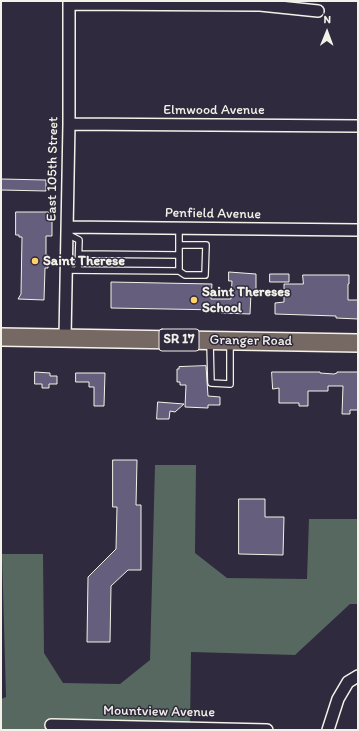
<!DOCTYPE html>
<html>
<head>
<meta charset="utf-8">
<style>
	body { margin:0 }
	#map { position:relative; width:359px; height:731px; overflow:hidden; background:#2f2a3d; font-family:Itim,sans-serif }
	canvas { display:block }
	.frame { position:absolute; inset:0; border:2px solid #f4f1e8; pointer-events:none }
	.north { position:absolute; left:307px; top:12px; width:40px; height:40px; -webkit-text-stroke:3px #2f2a3d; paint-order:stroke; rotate:1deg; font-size:11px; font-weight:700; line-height:16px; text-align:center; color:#f4f1e8 }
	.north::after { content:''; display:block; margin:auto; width:14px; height:18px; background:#f4f1e8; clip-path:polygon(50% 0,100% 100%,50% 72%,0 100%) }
</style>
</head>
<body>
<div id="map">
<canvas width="359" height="731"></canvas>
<div class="frame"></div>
<div class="north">N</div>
</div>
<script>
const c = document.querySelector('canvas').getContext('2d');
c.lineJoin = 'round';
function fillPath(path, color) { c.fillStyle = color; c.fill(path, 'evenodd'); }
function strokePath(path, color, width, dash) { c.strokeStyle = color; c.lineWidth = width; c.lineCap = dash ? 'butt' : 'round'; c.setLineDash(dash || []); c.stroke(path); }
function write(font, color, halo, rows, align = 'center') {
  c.font = font + ' Itim,sans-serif'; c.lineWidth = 3; c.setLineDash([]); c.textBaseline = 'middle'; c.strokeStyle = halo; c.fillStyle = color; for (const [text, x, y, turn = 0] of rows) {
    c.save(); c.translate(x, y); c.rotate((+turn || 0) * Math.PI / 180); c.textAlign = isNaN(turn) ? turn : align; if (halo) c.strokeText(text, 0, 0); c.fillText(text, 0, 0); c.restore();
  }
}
const green = new Path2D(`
	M155,465H196L195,553L227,578L307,579L309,519H358V604H350L295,655L191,652L190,728L221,730H1V699L6,697L2,554H43L44,653L63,683L120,684L150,660Z`);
const building = new Path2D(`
	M1,179L46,180V191L1,190Z
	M16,212H49V219H52V236H46V255H48V268H45L44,300L18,299L21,294L22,237H19V235H16Z
	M229,272L256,274V293H251L250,314L221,313V310L111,308V282L212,284L211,299H231L232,281H229Z
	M270,274H289V282H270Z
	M303,275H349V284H348V300H358V319L336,318V316L275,314V303L284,302V284H303Z
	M206,366L208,396L220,397V405H208V408L185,407L186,385H180V382H177V369H179V367Z
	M35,372L50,373V376H57V384H49V388H42V384H35Z
	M272,372H320V373L334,374L337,373V372H358V410H350V414H342L343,386H328V391H308V406H299V403H279V388L273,389Z
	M76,373H105L104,406H94V387H89V382H76Z
	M158,402L184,404L175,412L170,411L169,419H157Z
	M113,460H137L136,505H141V570H128L111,586L110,642H87L88,577L116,549L117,507H113Z
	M239,499H265V517H284L283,555L239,554Z`);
const lane = new Path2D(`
	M67,234L79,240L78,270
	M79,254L179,255
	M66,270L179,271V228
	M179,271L185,275H205L206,245H179
	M210,343L211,383L230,384V343`);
const street = new Path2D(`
	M69,4L260,5L318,11
	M69,124L358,126
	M67,227L358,230
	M65,337L69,124V1
	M51,725L267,730
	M328,730L338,699L348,682L358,676`);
const primary = new Path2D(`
	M1,337L358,343`);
const markers = [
	[35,261,4,"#ffd166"],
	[194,300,4,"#ffd166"]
];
const shields = [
	[179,340,40]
];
const shieldNames = [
	["SR 17",179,340]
];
const streetNames = [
	["Elmwood Avenue",214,110],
	["East 105th Street",53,169,-89],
	["Penfield Avenue",213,214,1],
	["Granger Road",251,341,1],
	["Mountview Avenue",159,712,1]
];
const poiNames = [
	["Saint Therese",43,261],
	["Saint Thereses",202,292],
	["School",202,308]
];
fillPath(green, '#566860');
fillPath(building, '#655e7c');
strokePath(building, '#f4f1e8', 1);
strokePath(lane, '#f4f1e8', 8);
strokePath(street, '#f4f1e8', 14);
strokePath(primary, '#f4f1e8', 20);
strokePath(lane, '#2f2a3d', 5.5);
strokePath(street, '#2f2a3d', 11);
strokePath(primary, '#766964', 17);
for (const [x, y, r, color] of markers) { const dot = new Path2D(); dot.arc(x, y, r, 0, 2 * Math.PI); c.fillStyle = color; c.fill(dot); strokePath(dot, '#2f2a3d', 1.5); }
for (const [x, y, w] of shields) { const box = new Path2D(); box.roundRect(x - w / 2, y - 11, w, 22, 3); c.fillStyle = '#2f2a3d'; c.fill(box); strokePath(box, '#f4f1e8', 1); }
write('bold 13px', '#f4f1e8', null, shieldNames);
write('14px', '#f4f1e8', '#2f2a3d', streetNames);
write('bold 14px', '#f4f1e8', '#2f2a3d', poiNames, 'left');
</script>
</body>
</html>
